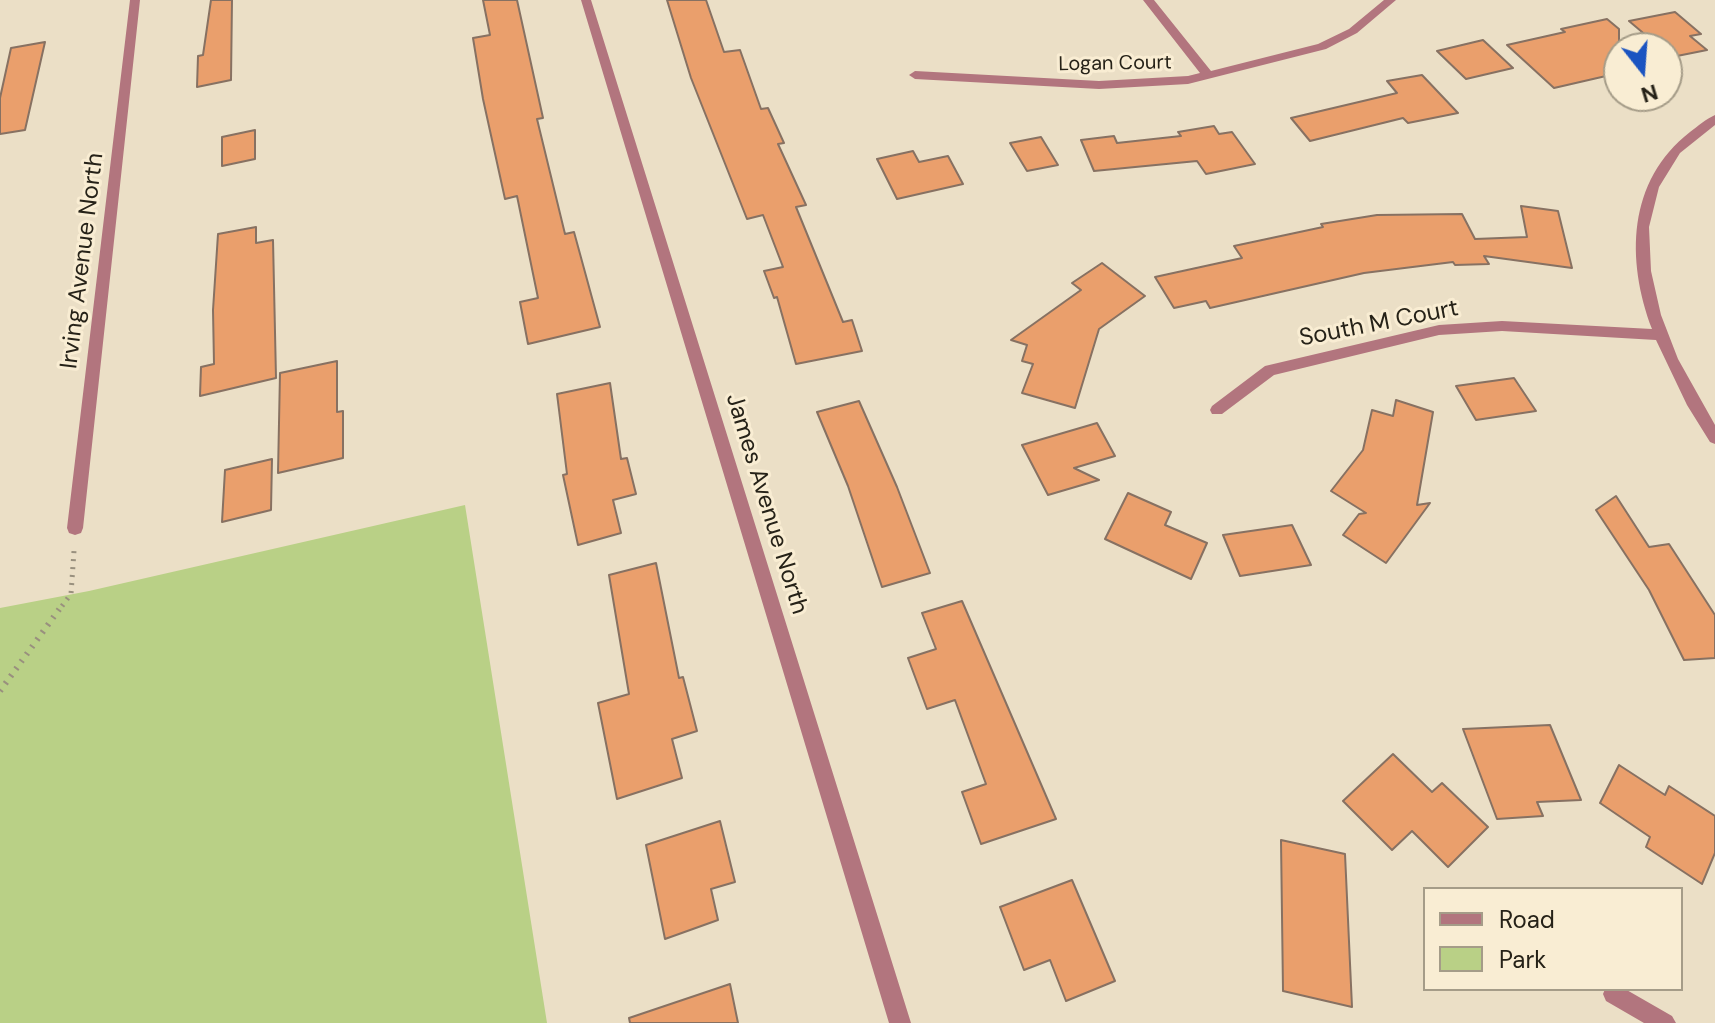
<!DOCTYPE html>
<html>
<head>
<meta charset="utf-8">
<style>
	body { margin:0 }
	#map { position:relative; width:1715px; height:1023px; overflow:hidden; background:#ebdfc6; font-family:"DM Sans",sans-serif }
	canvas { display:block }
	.legend { position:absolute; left:1423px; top:887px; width:260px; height:104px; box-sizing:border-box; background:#f9edd3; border:2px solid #a59c88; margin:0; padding:10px 14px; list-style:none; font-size:24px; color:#262218 }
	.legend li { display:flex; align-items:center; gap:16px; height:40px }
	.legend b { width:40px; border:2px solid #a59c88 }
	.north { position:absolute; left:1603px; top:32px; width:80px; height:80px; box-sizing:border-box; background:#f9edd3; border:2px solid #a59c88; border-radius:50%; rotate:163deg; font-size:22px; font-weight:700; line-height:32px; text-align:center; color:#262218 }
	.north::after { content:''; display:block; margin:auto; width:28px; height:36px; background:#1b54c1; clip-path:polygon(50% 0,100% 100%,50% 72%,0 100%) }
</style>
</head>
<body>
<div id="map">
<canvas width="1715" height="1023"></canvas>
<ul class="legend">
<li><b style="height:10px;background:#b2757e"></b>Road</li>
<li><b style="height:22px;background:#b9d086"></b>Park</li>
</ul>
<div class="north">N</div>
</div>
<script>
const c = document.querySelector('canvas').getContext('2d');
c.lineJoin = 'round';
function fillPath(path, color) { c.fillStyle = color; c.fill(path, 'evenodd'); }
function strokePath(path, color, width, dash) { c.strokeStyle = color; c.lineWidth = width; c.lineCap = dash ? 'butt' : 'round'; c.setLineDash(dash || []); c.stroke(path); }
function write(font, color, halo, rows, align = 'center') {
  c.font = font + ' "DM Sans",sans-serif'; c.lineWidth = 6; c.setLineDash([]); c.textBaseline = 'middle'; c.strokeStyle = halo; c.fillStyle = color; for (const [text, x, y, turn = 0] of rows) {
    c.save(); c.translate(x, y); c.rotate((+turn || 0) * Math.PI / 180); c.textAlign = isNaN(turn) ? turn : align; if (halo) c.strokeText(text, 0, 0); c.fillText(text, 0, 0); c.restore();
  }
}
const green = new Path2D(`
	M465,505L547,1023H0V608L89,591Z`);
const building = new Path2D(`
	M211,0H232L231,80L197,87L198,56L203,55Z
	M483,0H517L543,118L537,119L565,234L574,232L600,327L528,344L520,302L538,298L517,196L505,199L483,99L473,38L490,35Z
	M667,0H706L724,52L740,50L761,109L768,108L784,143L778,144L806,205L796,207L843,322L852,320L862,351L796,364L777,297L774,298L764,271L783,267L763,215L747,219L691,78Z
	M1675,12L1701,34L1690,36L1707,50L1672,57L1667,53V48H1661L1629,21Z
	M1607,19L1619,29V73L1554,88L1507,45L1565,32L1561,29Z
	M1483,40L1513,68L1466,79L1437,51Z
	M45,42L25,130L0,134V98L11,48Z
	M1422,75L1458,113L1408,123L1403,118L1310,141L1291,118L1397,93L1387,81Z
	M1214,126L1219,134L1232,132L1255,164L1206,174L1197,161L1094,171L1081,140L1114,136L1117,143L1181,136L1178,132Z
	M255,130V159L222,166V137Z
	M1041,137L1058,165L1027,171L1010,143Z
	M913,151L919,162L948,156L963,184L897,199L877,159Z
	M1521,206L1558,211L1572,268L1484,256L1489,264L1455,265L1453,262L1364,273L1210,308L1206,301L1174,308L1155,277L1242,258L1234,246L1323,227L1321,224L1377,215L1462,214L1475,239L1527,237Z
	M256,227V243L273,240L276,378L200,396L201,367L214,364L213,310L218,234Z
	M1102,263L1145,296L1099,329L1075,408L1022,393L1033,364L1022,361L1027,345L1011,340L1081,290L1072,283Z
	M337,361V412L343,411V458L278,473L280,373Z
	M1514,378L1536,411L1476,420L1456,386Z
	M610,383L621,459L627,458L636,494L613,500L621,533L578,545L563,475L567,474L557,394Z
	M1396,400L1433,412L1417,505L1430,503L1386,563L1343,535L1359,514L1366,513L1331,491L1363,450L1372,410L1393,416Z
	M859,401L897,487L930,573L882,587L848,486L817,412Z
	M1097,423L1115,456L1074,468L1099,480L1048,495L1022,445Z
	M272,459L271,510L222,522L225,470Z
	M1128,493L1171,512L1165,525L1207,543L1191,579L1105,539Z
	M1616,496L1649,547L1669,544L1715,615V658L1684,660L1649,590L1596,510Z
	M1292,525L1311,565L1240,576L1223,535Z
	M656,563L679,678L683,677L697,731L672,739L682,778L617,799L598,703L629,694L609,575Z
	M962,601L1056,819L981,844L962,792L986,784L955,700L927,709L908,658L936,649L922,613Z
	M1550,725L1581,800L1537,802L1543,816L1497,819L1463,729Z
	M1393,754L1432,792L1442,783L1488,827L1448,867L1412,831L1392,850L1343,801Z
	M1619,765L1665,795L1669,786L1715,816V853L1702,884L1646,847L1650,837L1600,803Z
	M720,821L735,882L711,889L718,920L665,939L646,845Z
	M1281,840L1345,854L1352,1007L1283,991Z
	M1072,880L1115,981L1066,1001L1050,960L1024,970L1000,907Z
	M730,984L738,1023H630L629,1018Z`);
const pathFar1 = new Path2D(`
	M62,606L71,594L74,551`);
const path = new Path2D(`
	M0,691L63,604`);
const street = new Path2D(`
	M130,0H140L83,528L81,533L75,535L69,533L67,528Z
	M581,0H591L911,1023H889Z
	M1143,0H1154L1211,71L1318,44L1349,29L1384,0H1396L1357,33L1326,49L1188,84L1099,89L915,79L909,75L915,71L1099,81L1188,76L1200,73Z
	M1715,115V125L1680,153L1659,187L1649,227L1651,271L1661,315L1678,359L1715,425V444L1710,442L1687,405L1656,340L1502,331L1439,335L1274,375L1222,414H1212L1210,410L1212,406L1265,366L1439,325L1502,321L1652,329C1626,260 1627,181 1690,132C1698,126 1706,119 1715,115Z
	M1605,989H1625L1672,1016L1676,1023H1644L1606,1001L1603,994Z`);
const farStreetnames = [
	["Logan Court",1115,64,-1]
];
const streetNames = [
	["Irving Avenue North",83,261,-83],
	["South M Court",1379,324,-11],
	["James Avenue North",766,504,73]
];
fillPath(green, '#b9d086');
fillPath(building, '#ea9f6c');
strokePath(building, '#877162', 2);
strokePath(pathFar1, '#99907e', 5, [2, 6]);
strokePath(path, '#99907e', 6, [2, 7]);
fillPath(street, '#b2757e');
write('20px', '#262218', '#f9edd3', farStreetnames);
write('24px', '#262218', '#f9edd3', streetNames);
</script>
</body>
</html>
